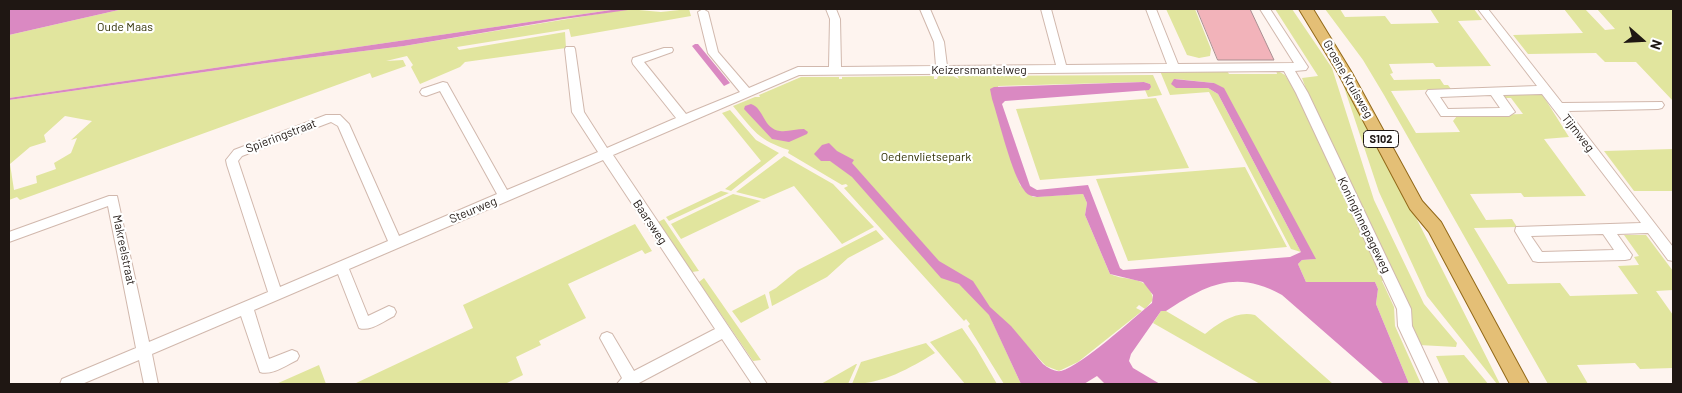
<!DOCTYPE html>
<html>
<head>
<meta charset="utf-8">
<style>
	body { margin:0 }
	#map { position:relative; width:1682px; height:393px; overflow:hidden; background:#fef4ef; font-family:Barlow,sans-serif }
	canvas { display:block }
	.frame { position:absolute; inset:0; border:10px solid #1f1713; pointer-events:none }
	.north { position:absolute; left:1617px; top:15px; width:50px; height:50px; -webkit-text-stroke:4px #fff; paint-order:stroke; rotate:109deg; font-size:14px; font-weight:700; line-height:20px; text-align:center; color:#1f1713 }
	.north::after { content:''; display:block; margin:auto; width:18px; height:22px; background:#1f1713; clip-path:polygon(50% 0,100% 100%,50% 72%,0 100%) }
</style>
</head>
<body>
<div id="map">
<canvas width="1682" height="393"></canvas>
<div class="frame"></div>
<div class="north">N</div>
</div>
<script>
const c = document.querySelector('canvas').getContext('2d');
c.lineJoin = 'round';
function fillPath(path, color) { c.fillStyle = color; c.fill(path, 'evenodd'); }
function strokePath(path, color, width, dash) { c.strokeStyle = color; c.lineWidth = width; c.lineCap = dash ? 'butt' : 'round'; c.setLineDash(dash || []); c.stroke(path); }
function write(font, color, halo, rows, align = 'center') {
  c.font = font + ' Barlow,sans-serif'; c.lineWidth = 4.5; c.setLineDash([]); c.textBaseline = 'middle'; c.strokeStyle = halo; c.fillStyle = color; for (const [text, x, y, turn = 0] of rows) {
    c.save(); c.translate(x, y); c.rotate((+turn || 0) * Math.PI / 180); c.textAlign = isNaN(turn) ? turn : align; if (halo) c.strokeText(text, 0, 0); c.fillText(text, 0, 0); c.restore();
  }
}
const green = new Path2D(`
	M123,9H618L9,98V35Z
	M628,9L661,12L689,9L691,16L571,37L569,29L457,47L459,50L565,32L566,48L465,62L460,67L420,84L411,67L413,65L407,56L386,61L403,60L406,66L372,78L370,73L20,200L17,197L9,200V100L267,63L404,46ZM65,116L92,121L71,140L77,138L71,153L54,163L56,169L36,176L37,183L14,190L10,164L30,147L46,142L44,135Z
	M1166,9H1195L1211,49L1210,56L1199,58L1187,55Z
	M1275,9H1292L1332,68L1374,200L1424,304L1457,343L1456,347L1419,345L1306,89L1302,78L1318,76Z
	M1325,9H1340L1345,17L1385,16L1391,24L1439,23L1430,9H1474L1482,20L1458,21L1491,66L1436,67L1433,63L1389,64L1393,73L1390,74L1394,80L1440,79L1444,85H1448L1451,89L1391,91L1416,133L1460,132L1453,121L1457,116L1523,114L1511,98H1505L1502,94H1542L1569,137L1544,139L1586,196L1524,197L1521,193L1470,194L1486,220L1512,219L1517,227L1474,228L1508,284L1560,283L1570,296L1638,294L1618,266L1639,265L1634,257L1639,256L1624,235H1646L1673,271V290L1656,291L1673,315V368L1640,369L1635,363L1577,365L1588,384H1548L1384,95L1363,60Z
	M1564,9H1585L1605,30L1615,29L1597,9H1673V101L1636,62H1605L1596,53L1528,54L1513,35L1583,33Z
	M1276,70L1285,75L1296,92L1386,281H1382L1394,307L1395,326L1421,384H1409L1376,304L1378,289L1375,282H1306L1298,264L1302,260L1315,259L1214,83L1176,79V88H1208L1218,94L1301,252L1291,249L1209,92L1170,95L1160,71H1227L1229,74H1277Z
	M1153,75L1162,95L1148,97L1145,90H1149L1150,84L1144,82L998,86L1003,135L1020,185L1033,197L1083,194L1087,203L1085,215L1110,274C1126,282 1150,274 1153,300L1145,309L1139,305L1136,308L1142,311L1078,362L1059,371L1046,366L999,316L992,321L1021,384H1004L968,326L970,324L966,319L964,321L844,188L848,186L846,184L842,185L788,153L789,150C758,140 754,131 733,106L755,97H760L759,95L801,77H839V79H842V77L934,76V79H937L938,76H953L959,79L957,76Z
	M1341,78L1393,172L1500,384H1497L1427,296L1379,192Z
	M1156,98L1189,168L1040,180L1016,109Z
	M730,110L756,140L779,153L731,191L725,189L761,161L722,113Z
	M1673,149V191H1634L1604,151Z
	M784,156L833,184L874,227L842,244L794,186L764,199L736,192Z
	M1245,167L1287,247L1128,261L1096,179Z
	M721,191L729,193L669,221L666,217Z
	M733,194L761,201L681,239L671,224Z
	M664,219L699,271L692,272L658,222Z
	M635,224L652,251L645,254L642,250L568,284L586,318L539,341L541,345L516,357L523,375L505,384H354L473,328L463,305Z
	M876,230L884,239L848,258L827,277L772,306L769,292L776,288L798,270Z
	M704,278L761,360L753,361L699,282Z
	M765,294L769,308L741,323L732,311Z
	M1161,311H1166L1205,334C1218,323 1237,310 1255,315L1333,384H1260L1153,323Z
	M962,328L976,348L997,384H965L930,342Z
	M926,343L935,353C910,368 883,384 852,384L861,362Z
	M1464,355L1485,380L1488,384H1449L1436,356Z
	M857,364L848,384H821L856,364Z
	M319,365L326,384H276Z`);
const water = new Path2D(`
	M9,9H123L9,35Z
	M618,9L628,10L564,19L404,46L267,63L9,100V98L36,94Z
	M695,44H698L730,83L724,86L692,46Z
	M1174,79L1214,83L1224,88L1316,259L1302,260L1298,264L1306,282H1375L1378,289L1376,304L1409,384H1384L1282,295C1236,269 1206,285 1166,311H1161L1131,354L1129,361L1133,368L1160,384H1105L1097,376L1084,384H1021L989,315L959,284L941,278L852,177L830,161H821L814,154L822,145L829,143L837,151L854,160L852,163L939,261L973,281L990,307L1011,326L1043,364C1048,368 1055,372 1061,371C1083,365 1132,319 1152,303L1153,295L1143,282L1110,274L1085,215L1087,203L1083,194L1037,197C1031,196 1027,195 1024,190C1012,175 999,120 992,99L990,89L994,87L1144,82L1150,84L1151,87L1149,90L1005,101L1002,104L1030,186L1037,190L1088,185L1120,268L1123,270L1290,257L1301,252L1218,94L1208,88H1176L1171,84Z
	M751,104C764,108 763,129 780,131C787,132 797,129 804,129L808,132L807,134L789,142L772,139L744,109L745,106Z`);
const building = new Path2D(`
	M1197,9H1250L1274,60H1218Z`);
const minor = new Path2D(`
	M703,9L708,12L718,52L749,88L798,67H829L830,19L826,9H836L840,19L841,67L936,66L934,42L920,9H930L944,42L947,66L1056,65L1041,9H1051L1066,65L1167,64L1146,9H1156L1178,64L1294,63L1260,9H1270L1308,67L1306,70L1295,71L1308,93L1411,309L1412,326L1439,384H1425L1398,326L1397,309L1296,93L1284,71L799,75L613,155L767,384H752L722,339L637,384H617L622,378L600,338L602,334L607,332L612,334L634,371L715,329L603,160L349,269L368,316L389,306L394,308L396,312L394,316C384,321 370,332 359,328L338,274L254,310L269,359L292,350L297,352L299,356L297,360C287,365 271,376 260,372L241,316L152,354L158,384H144L139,360L82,384H60L62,379L136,348L108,206L9,242V232L109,196H117L149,342L268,292L227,165L226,160L234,150L326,115H340L349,124L399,236L497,194L440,91L426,96L422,95L420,92L422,89L443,82L447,83L507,190L598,152L572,112L565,49L566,47H574L575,49L584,112L607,148L676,118L633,64L632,61L633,58L664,48H672L673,50L672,52L644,62L686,114L740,92L708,53L698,12ZM331,122L338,126L388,241L280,287L238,161L242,156Z
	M1478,9H1488L1562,103L1662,102L1664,105L1662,108L1658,109L1568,111L1673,247V261L1668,260L1648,233L1617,234L1632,255L1630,259L1625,260L1538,262L1533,261L1515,231L1516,227L1641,223L1542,94L1503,95L1515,112L1509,116H1441L1426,93L1428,90L1537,86ZM1491,95L1500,108L1448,109L1440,97ZM1603,234L1614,250L1542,252L1531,236Z`);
const major = new Path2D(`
	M1299,9H1313L1352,73L1422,201L1441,222L1529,384H1510L1429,232L1410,209L1338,73Z`);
const shields = [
	[1381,139,35]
];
const shieldNames = [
	["S102",1381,139]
];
const parkNames = [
	["Oude Maas",125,27],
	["Oedenvlietsepark",926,157]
];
const streetNames = [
	["Keizersmantelweg",979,70],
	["Groene Kruisweg",1348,79,60],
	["Tijmweg",1578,133,52],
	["Spieringstraat",281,136,-21],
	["Steurweg",473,210,-23],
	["Baarsweg",650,222,56],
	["Koninginnepageweg",1364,225,64],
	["Makreelstraat",124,250,78]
];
fillPath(green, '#e1e59e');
fillPath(water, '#da89c2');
fillPath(building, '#f2b3ba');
strokePath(building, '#a98e91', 1);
strokePath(minor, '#d1b8ad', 2);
strokePath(major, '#936918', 2);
fillPath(minor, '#fff');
fillPath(major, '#e4bf76');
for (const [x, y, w] of shields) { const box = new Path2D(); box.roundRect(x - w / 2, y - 8.5, w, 17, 4); c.fillStyle = '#fff'; c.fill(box); strokePath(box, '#1f1713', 1); }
write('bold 11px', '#1f1713', null, shieldNames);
write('12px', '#303105', '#fff', parkNames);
write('12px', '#1f1713', '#fff', streetNames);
</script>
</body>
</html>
